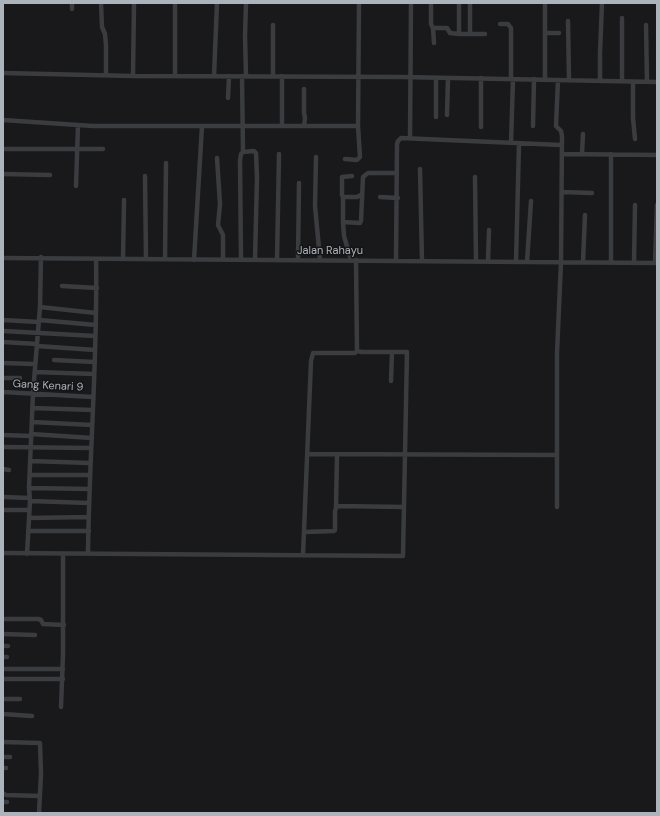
<!DOCTYPE html>
<html>
<head>
<meta charset="utf-8">
<style>
	body { margin:0 }
	#map { position:relative; width:660px; height:816px; overflow:hidden; background:#19191b; font-family:"DM Sans",sans-serif }
	canvas { display:block }
	.frame { position:absolute; inset:0; border:4px solid #acb3ba; pointer-events:none }
</style>
</head>
<body>
<div id="map">
<canvas width="660" height="816"></canvas>
<div class="frame"></div>
</div>
<script>
const c = document.querySelector('canvas').getContext('2d');
c.lineJoin = 'round';
function strokePath(path, color, width, dash) { c.strokeStyle = color; c.lineWidth = width; c.lineCap = dash ? 'butt' : 'round'; c.setLineDash(dash || []); c.stroke(path); }
function write(font, color, halo, rows, align = 'center') {
  c.font = font + ' "DM Sans",sans-serif'; c.lineWidth = 3; c.setLineDash([]); c.textBaseline = 'middle'; c.strokeStyle = halo; c.fillStyle = color; for (const [text, x, y, turn = 0] of rows) {
    c.save(); c.translate(x, y); c.rotate((+turn || 0) * Math.PI / 180); c.textAlign = isNaN(turn) ? turn : align; if (halo) c.strokeText(text, 0, 0); c.fillText(text, 0, 0); c.restore();
  }
}
const street = new Path2D(`
	M101,3L102,27L105,34L106,45V75
	M175,3V76
	M246,3L245,36L246,76
	M431,3V24L433,28L434,43
	M459,3V34H485
	M470,3V34
	M545,3V80
	M72,9V3
	M622,18V81
	M568,21L569,80
	M500,24H508L511,28V79
	M273,25V76
	M646,25L647,82
	M433,28H447L450,33L459,34
	M545,33H559
	M3,73L133,76L402,77L657,82
	M133,76L134,3
	M214,76L217,3
	M242,76L243,152L254,151L256,153L257,177L255,260
	M481,78V127
	M600,81V53L602,3
	M633,82V118L635,139
	M228,98L229,76
	M447,115L448,78
	M436,117V78
	M3,120L93,126H358
	M282,126V76
	M304,126L305,118L304,113V89
	M533,126L534,79
	M410,138L411,3
	M511,143L513,79
	M3,149H103
	M562,154L657,155
	M582,154L583,134
	M611,154V263
	M316,157L315,206L320,259
	M217,158L220,204L218,225L223,235V259
	M345,159L357,160L360,157L358,126L359,3
	M420,169L422,261
	M3,174L50,175
	M145,176L146,259
	M352,176L342,177V195L343,197H357L361,195
	M475,177L476,261
	M76,186L78,125
	M562,192L592,193
	M343,197V222L360,223L361,221L363,177L368,173H397
	M380,197L398,198
	M343,222L344,236L351,260
	M3,258L657,263
	M123,259L124,200
	M165,259L166,163
	M298,259L299,183
	M194,260L202,126
	M241,260L240,160L241,154L243,152
	M277,260L279,154
	M356,260L357,351
	M396,260L397,144L398,141L401,138L561,145
	M488,261L489,230
	M516,262L519,144
	M527,262L531,201
	M583,262L585,215
	M634,263L635,205
	M655,263L657,205
	M62,286L97,288
	M40,307L96,313
	M3,320L39,322
	M39,320L96,325
	M3,331L95,336
	M3,342L37,344
	M37,346L95,350
	M54,360L94,362
	M3,363L35,364
	M35,372L94,374
	M3,378H20
	M391,381L392,352
	M3,392L93,397
	M32,408L93,410
	M32,422L92,425
	M31,434L92,438
	M3,435L31,436
	M3,447L91,448
	M308,454L557,455
	M30,461L90,463
	M3,469L9,470
	M30,475H90
	M29,488L90,489
	M3,497L30,498
	M30,501L89,503
	M557,507V353L561,262L562,136L561,131L556,126L558,80
	M336,508L337,455
	M3,510H29
	M29,518L89,517
	M29,531H89
	M304,532L334,531L335,530V511L337,506L404,507
	M3,553L403,556L407,352H362L357,351L355,353H313L311,361L303,555
	M27,554L30,501L29,488L33,393L40,307L41,257
	M88,554C89,455 98,357 96,259
	M3,619H38L41,620L43,624L64,625
	M3,634L35,635
	M3,646H8
	M3,657H7
	M3,669H63
	M3,679H63
	M3,699H20
	M61,707L63,654V554
	M3,714L32,716
	M3,742L40,743L41,774L39,813
	M3,757H10
	M3,768H6
	M3,793L6,795L40,796
	M3,802H7`);
const streetNames = [
	["Jalan Rahayu",330,251],
	["Gang Kenari 9",48,386,3]
];
strokePath(street, '#3a3c40', 4.5);
write('11px', '#acb3ba', '#141416', streetNames);
</script>
</body>
</html>
